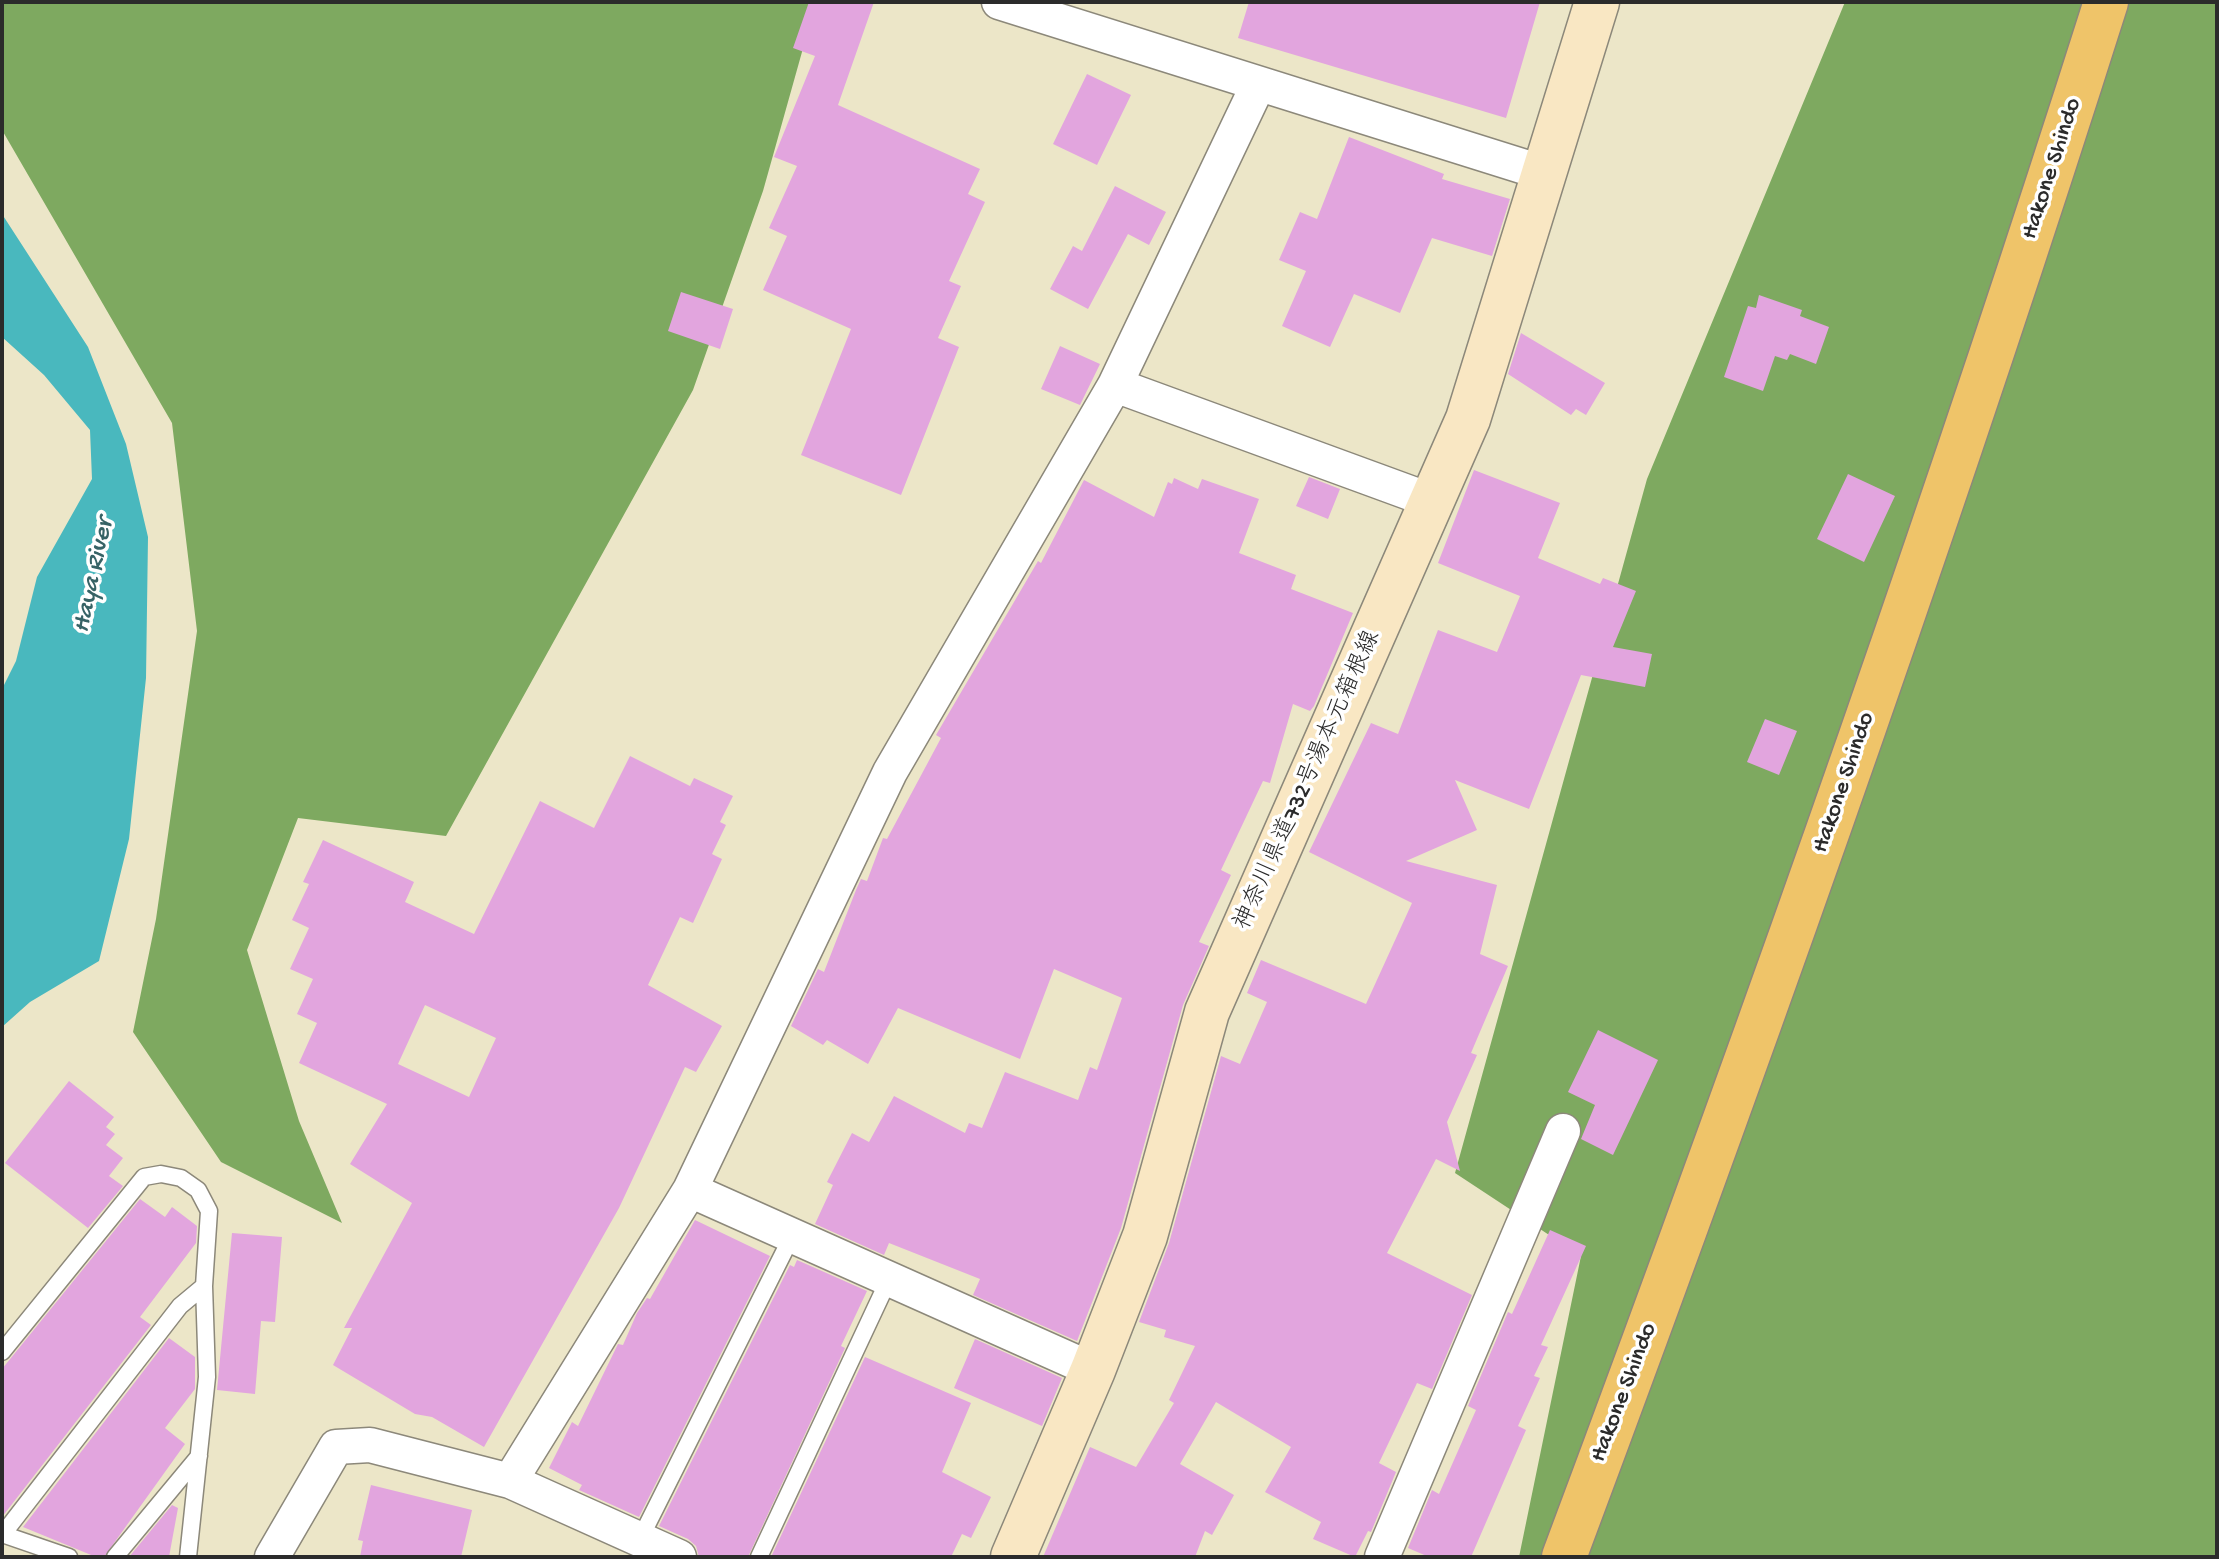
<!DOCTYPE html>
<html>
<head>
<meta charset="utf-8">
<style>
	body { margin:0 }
	#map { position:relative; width:2219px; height:1559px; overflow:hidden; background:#ece6c8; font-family:"Gochi Hand",sans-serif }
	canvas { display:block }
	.frame { position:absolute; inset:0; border:4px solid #2b2b2b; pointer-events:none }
</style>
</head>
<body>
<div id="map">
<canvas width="2219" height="1559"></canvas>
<div class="frame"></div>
</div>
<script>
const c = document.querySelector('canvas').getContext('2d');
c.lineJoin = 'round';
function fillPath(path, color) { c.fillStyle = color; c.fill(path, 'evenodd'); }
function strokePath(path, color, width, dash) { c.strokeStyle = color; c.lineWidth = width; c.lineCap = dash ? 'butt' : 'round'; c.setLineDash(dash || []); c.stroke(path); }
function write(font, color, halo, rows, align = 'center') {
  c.font = font + ' "Gochi Hand","Klee One",sans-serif'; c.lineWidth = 7; c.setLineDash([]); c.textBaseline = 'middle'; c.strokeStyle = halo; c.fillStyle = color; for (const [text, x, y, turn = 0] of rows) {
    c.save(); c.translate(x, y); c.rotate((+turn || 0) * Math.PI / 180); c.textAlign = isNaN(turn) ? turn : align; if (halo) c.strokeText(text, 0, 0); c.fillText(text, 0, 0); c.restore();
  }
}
const forest = new Path2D(`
	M2,2H816L763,191L693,390L446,836L298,818L247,950L299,1121L342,1223L221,1162L133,1032L156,919L197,631L172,423L2,130Z
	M1845,2H2217V1557H1519L1581,1256L1455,1173L1647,479Z`);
const water = new Path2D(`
	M2,214L88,347L126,444L148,537L146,678L129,839L99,961L30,1002L2,1027V689L16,661L37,577L92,479L90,430L44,375L2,337Z`);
const building = new Path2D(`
	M809,2H874L838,105L980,169L968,194L985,202L949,281L961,286L938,338L959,347L901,495L801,455L851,329L763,290L787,236L769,228L797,166L774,157L815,56L793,48Z
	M1249,2H1540L1506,118L1238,38Z
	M1087,74L1131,95L1097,165L1053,144Z
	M1349,137L1444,174L1442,179L1510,199L1492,256L1432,238L1400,313L1354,294L1330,347L1282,326L1306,271L1279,260L1300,212L1317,219Z
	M1115,186L1166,212L1149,245L1128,234L1088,309L1050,289L1073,246L1082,251Z
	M681,292L733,309L720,349L668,331Z
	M1759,295L1802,310L1800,316L1829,327L1816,364L1790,354L1787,360L1775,356L1763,391L1724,377L1748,306L1756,308Z
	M1521,333L1605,383L1586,415L1576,409L1571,415L1508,374Z
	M1060,346L1100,364L1080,405L1041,389Z
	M1474,470L1560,503L1538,558L1600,584L1603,578L1636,591L1613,647L1652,654L1645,687L1581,675L1529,809L1455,780L1477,830L1406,861L1497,885L1480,954L1508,966L1471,1053L1477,1055L1447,1122L1460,1171L1436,1159L1387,1253L1472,1295L1432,1389L1417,1383L1379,1463L1396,1472L1371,1532L1368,1531L1355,1557L1313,1539L1321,1522L1265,1492L1291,1447L1216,1402L1180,1464L1234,1495L1212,1535L1205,1531L1195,1557H1043L1090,1447L1136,1467L1174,1403L1169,1400L1195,1346L1164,1337L1166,1330L1139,1322L1169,1243L1221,1056L1240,1064L1267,1002L1247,993L1261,960L1366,1004L1412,903L1309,852L1371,723L1398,734L1438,630L1497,652L1520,596L1438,563Z
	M1848,474L1895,496L1864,562L1817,539Z
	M1309,477L1340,489L1328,519L1296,506Z
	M1174,478L1198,489L1202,479L1259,499L1239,553L1296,575L1291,589L1353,613L1314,706L1310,711L1293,704L1270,783L1263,781L1221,870L1231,875L1199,942L1209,946L1183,1005L1121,1228L1077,1341L973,1295L980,1279L889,1243L884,1255L815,1224L833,1185L827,1182L852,1133L869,1142L894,1096L965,1133L969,1123L982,1128L1005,1072L1078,1100L1090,1067L1097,1070L1122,998L1054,969L1020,1059L898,1008L868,1064L827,1040L823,1045L791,1026L818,969L824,972L856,890L861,879L867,881L883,838L887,839L941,738L936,735L1038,561L1041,563L1084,480L1154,517L1168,482L1172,484Z
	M1765,719L1797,731L1779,775L1747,762Z
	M630,756L690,786L694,778L733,796L720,822L726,825L712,854L722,859L693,923L680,917L648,985L722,1026L696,1072L685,1067L619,1208L484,1447L432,1417L415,1414L333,1365L352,1328H344L412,1203L350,1164L387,1104L299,1063L317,1023L297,1014L313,979L290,969L309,928L292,920L309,884L303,882L323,840L414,882L405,902L474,934L540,801L594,828ZM425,1005L496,1038L469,1097L398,1064Z
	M1598,1030L1658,1060L1613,1155L1581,1139L1595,1105L1568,1092Z
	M69,1081L114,1117L106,1127L115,1134L106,1145L123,1158L109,1176L123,1186L88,1228L5,1163Z
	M140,1199L165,1217L172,1207L197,1226L196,1243L140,1317L151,1325L2,1517V1369Z
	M695,1220L770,1256L639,1517L579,1490L582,1485L549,1468L572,1422L578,1426L618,1344L623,1345L637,1313L647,1298L650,1299Z
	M1550,1230L1586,1246L1541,1345L1548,1347L1534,1376L1540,1378L1518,1426L1526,1430L1471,1557H1429L1408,1548L1432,1490L1439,1494L1476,1410L1468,1406L1508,1312L1512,1314Z
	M232,1233L282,1237L275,1322L261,1321L255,1394L217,1390Z
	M797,1260L867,1291L841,1346L845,1348L748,1557H699L696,1546L688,1539L659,1526L790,1265L794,1267Z
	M169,1338L195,1357V1389L165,1428L185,1444L104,1557H96L23,1527Z
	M975,1339L1062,1378L1042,1426L954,1388Z
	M865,1357L971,1403L942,1472L991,1497L971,1538L962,1534L951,1557H771Z
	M371,1485L472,1510L461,1557H360L363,1541L358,1540Z
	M172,1505L178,1508L169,1557H129Z`);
const service = new Path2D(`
	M2,1352L144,1177L161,1174L181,1178L198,1190L209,1211L204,1286L207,1377L188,1557
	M2,1534L69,1557
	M3,1534L180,1306L204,1286
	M640,1539L792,1236
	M115,1557L199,1456
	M759,1557L889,1279`);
const minor = new Path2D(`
	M999,2L1544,173
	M1115,385L1432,501
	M690,1190L1093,1370
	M510,1481L690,1190L890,772L1115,385L1258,85
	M272,1557L336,1447L370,1445L510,1481L679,1557
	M1382,1557L1563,1131`);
const secondary = new Path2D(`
	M1013,1557L1093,1370L1145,1236L1207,1012L1468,419L1597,2`);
const motorway = new Path2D(`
	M1564,1557C1756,1043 1940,526 2106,2`);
const streetNames = [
	["Hakone Shindo",2053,169,-72],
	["神奈川県道732号湯本元箱根線",1309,781,-66],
	["Hakone Shindo",1845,783,-71],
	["Hakone Shindo",1625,1393,-69]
];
const waterNames = [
	["Haya River",95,576,-78]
];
fillPath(forest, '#7ea960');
fillPath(water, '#49b8be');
fillPath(building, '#e2a5de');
strokePath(service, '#8c887a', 19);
strokePath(minor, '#8c887a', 37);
strokePath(secondary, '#8c887a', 47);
strokePath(motorway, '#8c887a', 47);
strokePath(service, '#fff', 16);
strokePath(minor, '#fff', 34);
strokePath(secondary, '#f9e7c3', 44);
strokePath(motorway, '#efc469', 44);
write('24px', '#2b2b2b', '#fff', streetNames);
write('italic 26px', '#376366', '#fff', waterNames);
</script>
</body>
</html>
